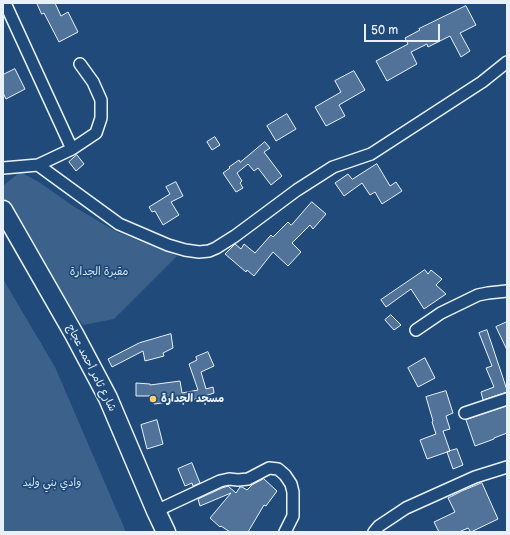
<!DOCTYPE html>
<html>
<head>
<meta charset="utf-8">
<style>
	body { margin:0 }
	#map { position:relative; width:510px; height:535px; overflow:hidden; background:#1f4a7a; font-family:"Balsamiq Sans",sans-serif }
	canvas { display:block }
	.frame { position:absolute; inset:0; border:4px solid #e8f1f8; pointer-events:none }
	.scale { position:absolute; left:364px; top:24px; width:76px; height:18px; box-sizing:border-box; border:2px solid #e8f1f8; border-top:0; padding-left:5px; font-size:12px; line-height:14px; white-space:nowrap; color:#e8f1f8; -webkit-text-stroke:3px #1f4a7a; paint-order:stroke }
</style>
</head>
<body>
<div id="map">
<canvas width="510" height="535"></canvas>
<div class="frame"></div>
<div class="scale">50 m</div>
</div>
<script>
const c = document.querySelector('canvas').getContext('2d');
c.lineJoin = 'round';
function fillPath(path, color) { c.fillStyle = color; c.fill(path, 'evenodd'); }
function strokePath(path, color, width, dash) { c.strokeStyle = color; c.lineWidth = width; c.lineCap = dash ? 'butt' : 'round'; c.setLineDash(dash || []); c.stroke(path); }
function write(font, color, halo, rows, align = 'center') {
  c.font = font + ' "Balsamiq Sans","Playpen Sans Arabic",sans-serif'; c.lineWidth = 3.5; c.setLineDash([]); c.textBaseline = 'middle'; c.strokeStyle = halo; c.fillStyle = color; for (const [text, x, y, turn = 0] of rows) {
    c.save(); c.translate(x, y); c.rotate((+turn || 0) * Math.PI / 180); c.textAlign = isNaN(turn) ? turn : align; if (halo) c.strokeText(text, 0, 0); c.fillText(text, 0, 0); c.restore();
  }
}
const green = new Path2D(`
	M20,172L39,182L73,206L115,231L177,256L114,319L83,325L34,257L3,199V186Z
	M3,279L55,367L126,532H3Z`);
const building = new Path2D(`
	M37,3H55L61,16L68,12L78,32L59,42L44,13L42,14Z
	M466,6L476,25L460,33L470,51L461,57L450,36L428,47L427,44L411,52L417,64L387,81L376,61L408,44L405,38L420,30L419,29Z
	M15,69L25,89L6,99L3,93V75Z
	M354,71L365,90L339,105L345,116L326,126L315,107L341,92L335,81Z
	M287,114L296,129L276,141L267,126Z
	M215,137L220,145L212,150L207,142Z
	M265,142L270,148L264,152L282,176L271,185L258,168L254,171L248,164L237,173L242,181L240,183L243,188L236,192L223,173L230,168L229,167L239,160L240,162Z
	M77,155L84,164L76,171L69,162Z
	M377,164L390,186L396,182L402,191L382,204L375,192L370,195L362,183L344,196L335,183L348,174L352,179Z
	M176,182L183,196L171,202L179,215L163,225L155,211L152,212L149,207L170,194L166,187Z
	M312,202L326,214L313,229L310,225L292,243L301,252L288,266L273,252L254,276L247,270L246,272L225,254L235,244L241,249L244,244L255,253L271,235L273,237L288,222L291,225Z
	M425,270L428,274L431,270L442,279L436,285L446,294L424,309L411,289L386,307L381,300Z
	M391,315L401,325L394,330L385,320Z
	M507,322V350L496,327Z
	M487,330L507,390V392L483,400L481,392L494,387L486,368L492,366L479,333Z
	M171,334L173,348L163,353L164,356L145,361L143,351L112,367L108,359L139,343Z
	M208,352L214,366L201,372L206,389L213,387L214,393L192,400V401L177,403V401L154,404L153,396H136V383L150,384V385L180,381L182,393L198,390L189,364L197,360L196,357Z
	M425,358L435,378L418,387L408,368Z
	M446,391L453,413L446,416L450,429L443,431L450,451L427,459L420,440L436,434L432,422L433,421L426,397Z
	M507,406V433L494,438V439L475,446L466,420Z
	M157,420L163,444L147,449L141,425Z
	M457,449L463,465L453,469L447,452Z
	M192,463L200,483L193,486L192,483L185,486L178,469Z
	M264,479L277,491L266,506L264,505L248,532H230L221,526L220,527L210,518L231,493L200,506L198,499L222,488L228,486L236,493L240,487H242L247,490L252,485Z
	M482,483L498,519L471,532L468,528L459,532H439L434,522L455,512L448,498L462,491Z`);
const minor = new Path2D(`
	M5,3L72,149
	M38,165L72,149L96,133L101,118V100L93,82L80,64
	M3,168L38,165L119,224L168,245L185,250L199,252L209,251L216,248L235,236L297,190L333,167L371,154L482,82L507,62
	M416,330L441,313L478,295L488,293L507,291
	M465,413L507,399
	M156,511L220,481L229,479L238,480L248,479L269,468L278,469L285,475L291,484L293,492V516L285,532
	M374,532L379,526L406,508L475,477L507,467`);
const primary = new Path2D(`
	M3,210L74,334L108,398L156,511L166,532`);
const markers = [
	[153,399,4,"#ffd166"]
];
const parkNames = [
	["مقبرة الجدارة",99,272],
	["وادي بني وليد",52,483]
];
const streetNames = [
	["شارع ثامر أحمد عجاج",91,368,63]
];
const poiNames = [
	["مسجد الجدارة",161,399]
];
fillPath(green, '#3c628c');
fillPath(building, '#517399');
strokePath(building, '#e8f1f8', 1);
strokePath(minor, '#e8f1f8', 14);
strokePath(primary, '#e8f1f8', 21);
strokePath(minor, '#1f4a7a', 11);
strokePath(primary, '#1f4a7a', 18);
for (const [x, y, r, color] of markers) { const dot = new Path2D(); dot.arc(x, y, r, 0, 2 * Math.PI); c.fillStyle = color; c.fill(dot); strokePath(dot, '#1f4a7a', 1.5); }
write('11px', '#d7e3ed', '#1f4a7a', parkNames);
write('11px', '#e8f1f8', '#1f4a7a', streetNames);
write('bold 11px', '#e8f1f8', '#1f4a7a', poiNames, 'left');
</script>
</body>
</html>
